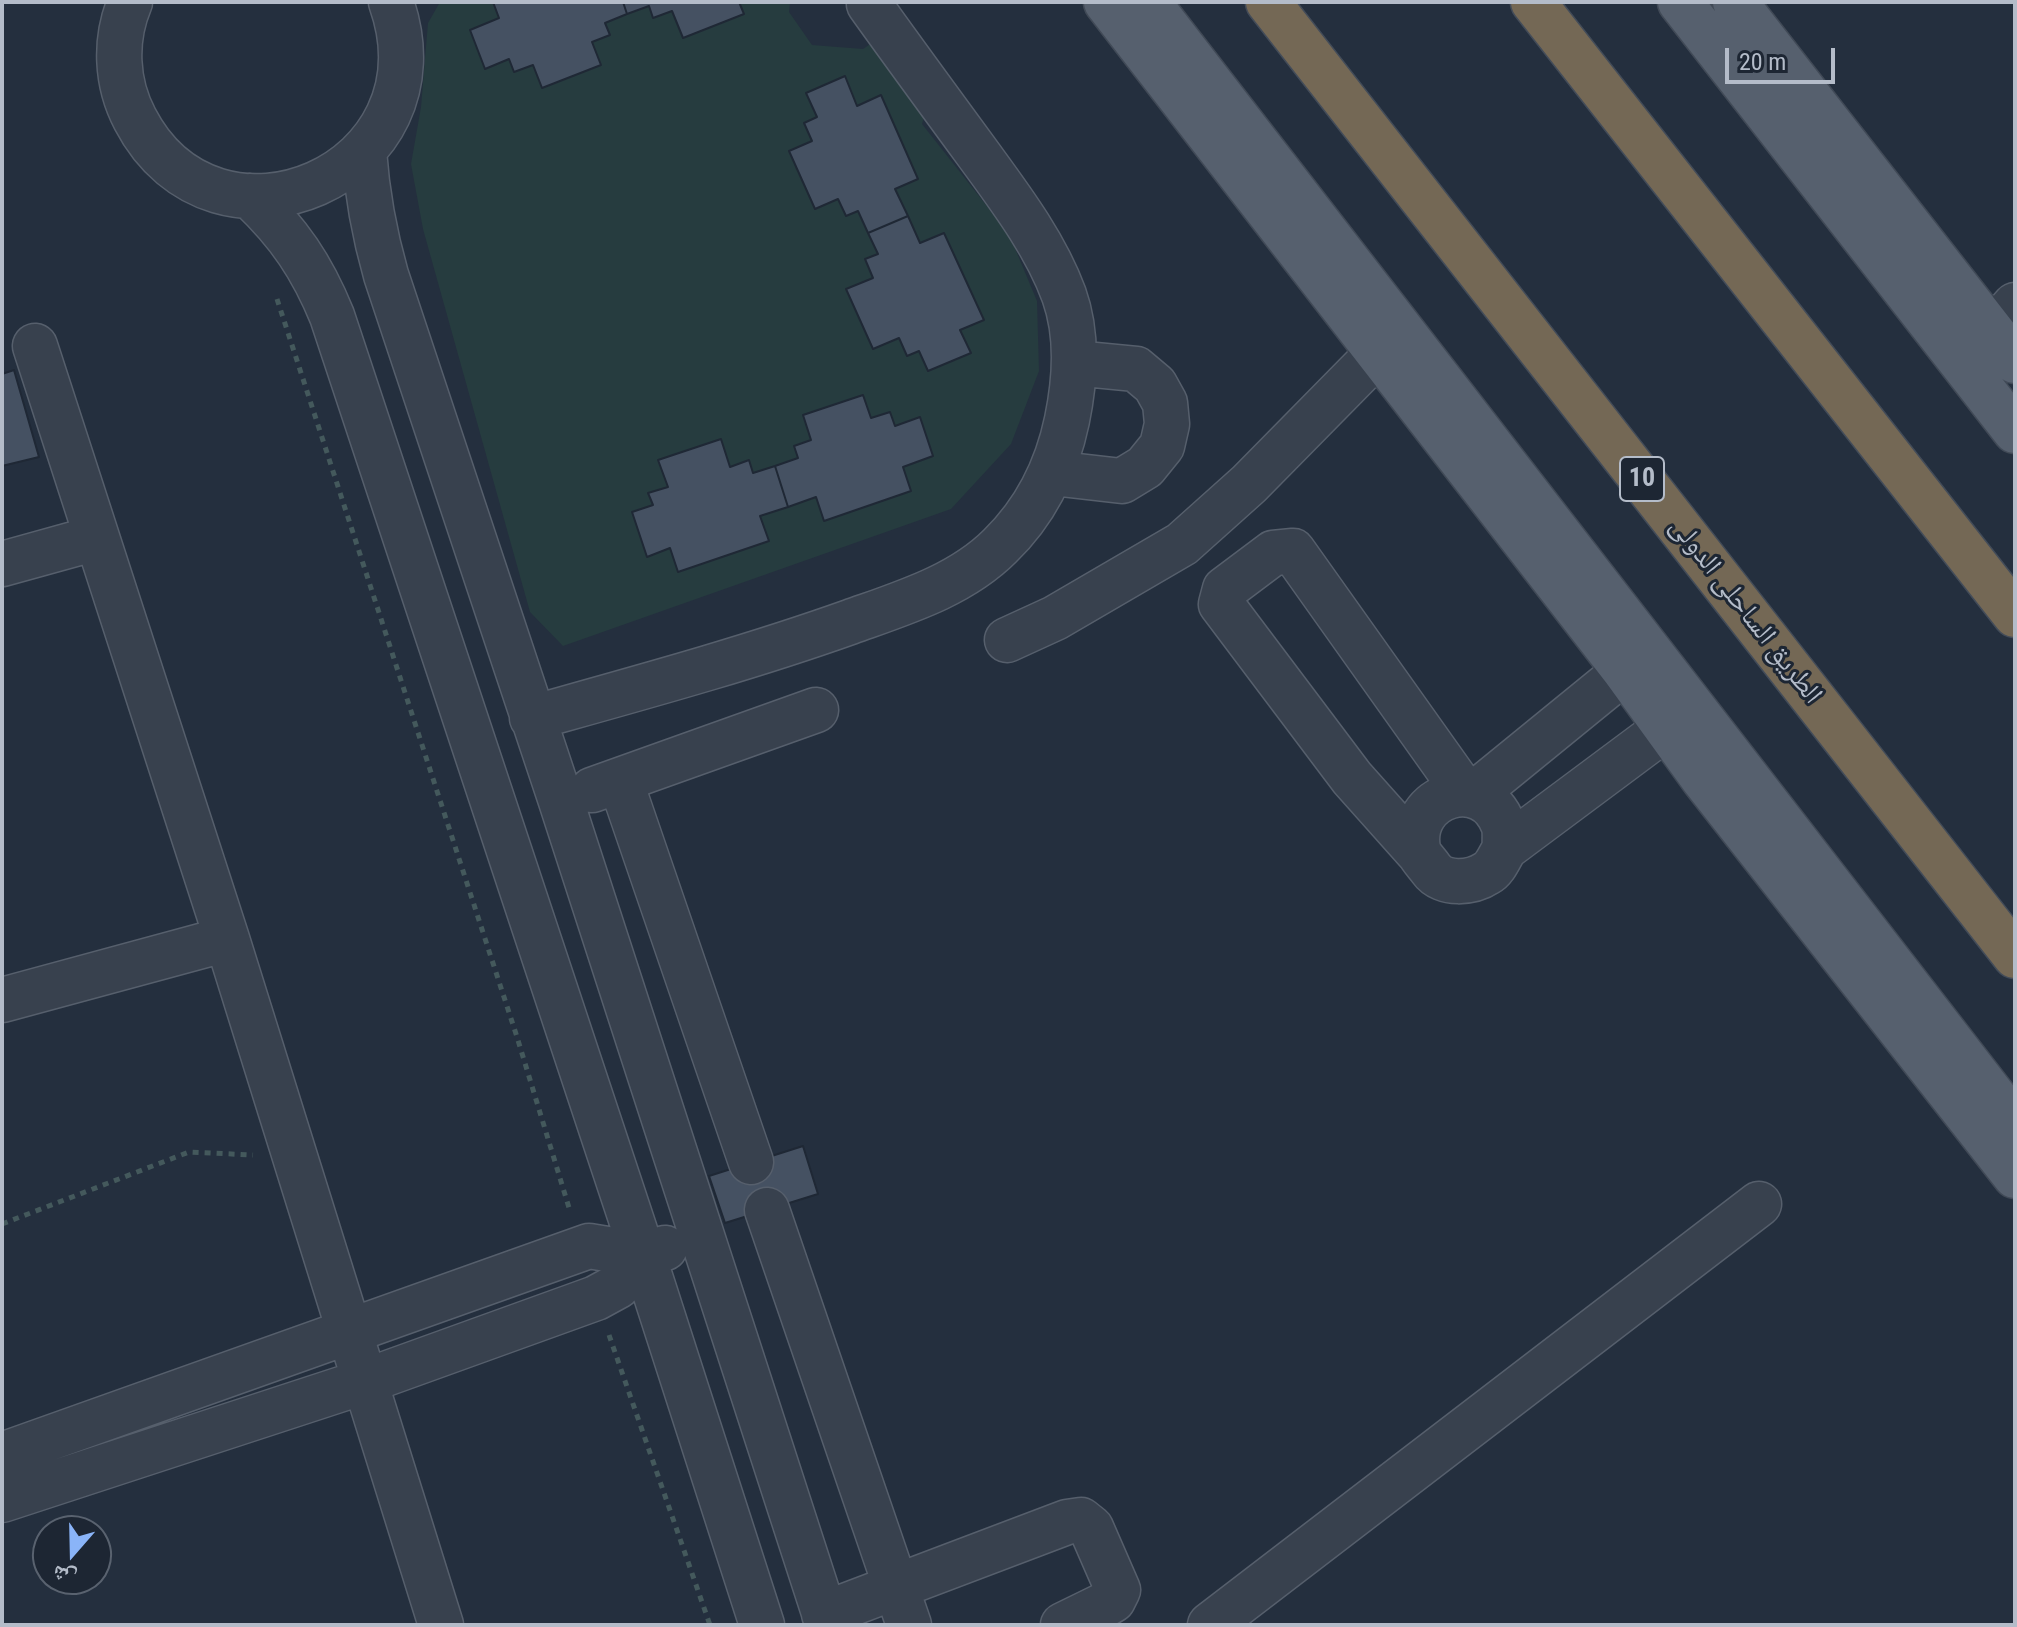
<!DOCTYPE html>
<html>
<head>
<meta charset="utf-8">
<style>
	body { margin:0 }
	#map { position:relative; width:2017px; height:1627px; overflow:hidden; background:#242f3e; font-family:"Roboto Condensed","Noto Naskh Arabic",sans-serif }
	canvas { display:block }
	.frame { position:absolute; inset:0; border:4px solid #b4bcc9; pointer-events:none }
	.north { position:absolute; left:32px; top:1515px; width:80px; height:80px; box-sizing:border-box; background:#1d2633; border:2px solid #59626f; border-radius:50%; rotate:200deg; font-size:22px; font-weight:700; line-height:32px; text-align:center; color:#b4bcc9 }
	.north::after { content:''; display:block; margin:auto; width:28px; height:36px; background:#8ab4f8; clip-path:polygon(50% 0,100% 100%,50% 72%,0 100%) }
	.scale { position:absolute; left:1725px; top:48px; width:110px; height:36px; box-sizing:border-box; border:4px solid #b4bcc9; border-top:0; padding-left:10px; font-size:24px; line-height:28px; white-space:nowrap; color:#b4bcc9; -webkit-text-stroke:6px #1d2633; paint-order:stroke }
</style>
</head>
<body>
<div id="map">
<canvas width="2017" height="1627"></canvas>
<div class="frame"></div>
<div class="north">ش</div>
<div class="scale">20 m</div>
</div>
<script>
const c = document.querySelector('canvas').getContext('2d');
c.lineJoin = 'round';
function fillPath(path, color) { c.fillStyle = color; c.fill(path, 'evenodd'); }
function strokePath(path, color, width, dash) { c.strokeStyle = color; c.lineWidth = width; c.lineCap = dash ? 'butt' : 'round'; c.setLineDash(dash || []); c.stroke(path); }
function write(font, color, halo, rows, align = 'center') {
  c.font = font + ' "Roboto Condensed","Noto Naskh Arabic",sans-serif'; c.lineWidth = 6; c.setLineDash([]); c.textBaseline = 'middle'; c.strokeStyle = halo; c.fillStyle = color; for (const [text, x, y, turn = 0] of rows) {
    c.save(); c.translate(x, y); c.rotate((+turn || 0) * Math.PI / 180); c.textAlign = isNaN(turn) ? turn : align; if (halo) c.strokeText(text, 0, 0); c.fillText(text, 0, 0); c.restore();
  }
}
const green = new Path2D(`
	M440,2H790L789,12L812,45L863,49L888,32L931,91L922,124L1009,234L1037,301L1039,371L1011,444L951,509L563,646L530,612L423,229L411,164L421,107L428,23Z`);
const building = new Path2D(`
	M493,2H623L627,14L605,23L610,35L592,42L601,65L542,88L533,65L514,72L509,59L485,69L470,30L499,18Z
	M623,2H739L744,14L683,38L672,11L653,18L649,6L627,14Z
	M845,76L857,106L881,95L918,179L895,189L908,216L868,233L858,211L846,216L838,199L815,209L789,151L812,141L804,123L817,117L806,93Z
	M908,216L920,243L944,233L984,320L960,330L971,353L928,371L919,351L907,356L899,338L873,349L846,289L873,278L865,259L878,254L868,233Z
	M14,370L39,457L2,466V374Z
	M863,395L871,418L890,412L895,426L920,417L933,456L903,467L911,491L824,521L816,497L788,507L775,466L798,458L794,446L811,440L803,415Z
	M721,439L730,467L749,460L753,473L775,466L788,507L760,516L769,541L678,572L670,548L647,557L632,512L653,505L648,493L668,487L658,460Z
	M803,1146L818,1194L725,1223L709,1176Z`);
const path = new Path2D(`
	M277,299L517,1037L570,1211
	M2,1224L189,1152L253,1155
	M609,1335L710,1625`);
const minor = new Path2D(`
	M130,2C114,40 116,83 135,119C216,275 452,174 391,2
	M364,151C367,194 374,233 386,275L561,801L828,1625
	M250,196C289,233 312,267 332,316L643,1255L762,1625
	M1992,331L2015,305
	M35,346L227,939L441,1625
	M1052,473L1122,481L1145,467L1162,446L1167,424L1165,403L1155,385L1136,369L1074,363
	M2,564L96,538
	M1007,640L1055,618L1182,544L1249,484L1379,352
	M532,718C639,688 746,659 850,622C903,603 960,586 1000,546C1035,512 1057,468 1067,420C1075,381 1078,334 1064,295C1045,243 1008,195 976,151C940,102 904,53 869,4
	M620,780L751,1162
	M592,790L816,710
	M1473,795L1625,671
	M1505,848C1504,841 1506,831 1503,824C1483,771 1408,795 1418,849C1419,856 1427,863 1431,869C1443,886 1472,883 1487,873C1495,869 1500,856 1505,848L1666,728
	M1418,852L1352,778L1221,604L1225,589L1273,553L1293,551L1465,793
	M2,1000L227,939
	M767,1210L909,1625
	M2,1455L589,1246L643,1255L665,1248
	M2,1500L366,1381L596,1298L618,1286L643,1255
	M824,1614L1067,1522L1081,1520L1091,1528L1118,1590L1113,1600L1108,1603L1063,1625
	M1210,1625L1759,1204`);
const major = new Path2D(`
	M1106,2L1625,671L1704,780L2015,1176
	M1148,2L2015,1124
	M1680,2L2015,431
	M1735,2L2015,361`);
const highway = new Path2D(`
	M1268,2L2015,956
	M1533,2L2015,615`);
const shields = [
	[1642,479,44]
];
const shieldNames = [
	["10",1642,479]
];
const streetNames = [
	["الطريق الساحلى الدولى",1745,611,52]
];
fillPath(green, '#263c3f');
fillPath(building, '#455162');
strokePath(building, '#1f2835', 2);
strokePath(minor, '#565f6c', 47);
strokePath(major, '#414a57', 47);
strokePath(highway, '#434c59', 47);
strokePath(path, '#44595c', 5, [6, 6]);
strokePath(minor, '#38414e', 44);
strokePath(major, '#56606e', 44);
strokePath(highway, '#746855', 44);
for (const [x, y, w] of shields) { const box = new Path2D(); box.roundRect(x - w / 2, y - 22, w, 44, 6); c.fillStyle = '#1d2633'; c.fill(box); strokePath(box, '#b4bcc9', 2); }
write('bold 26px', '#b4bcc9', null, shieldNames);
write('28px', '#b4bcc9', '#1d2633', streetNames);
</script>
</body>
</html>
